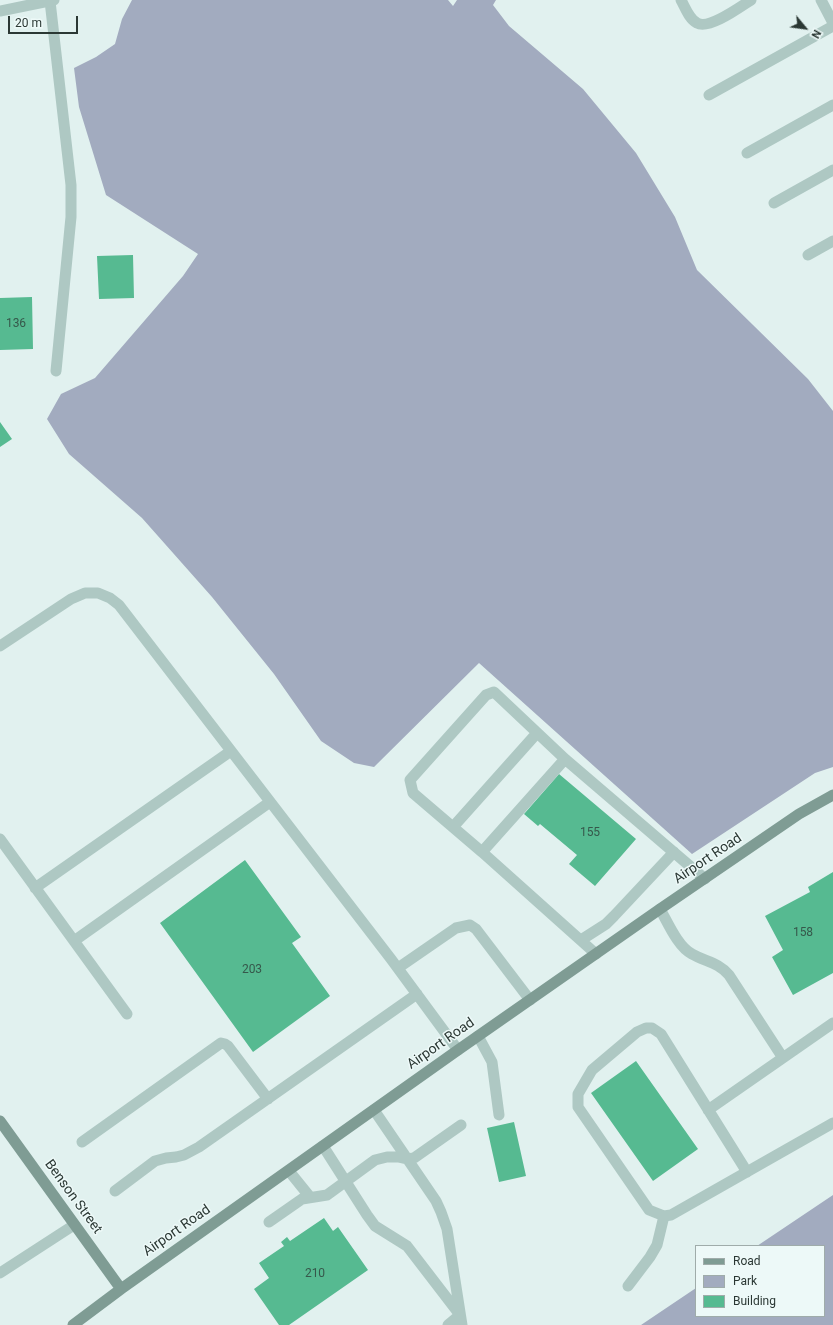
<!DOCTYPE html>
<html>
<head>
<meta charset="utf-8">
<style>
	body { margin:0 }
	#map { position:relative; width:833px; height:1325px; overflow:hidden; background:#e1f1ef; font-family:Roboto,sans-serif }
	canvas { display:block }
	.legend { position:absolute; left:695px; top:1245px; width:130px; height:72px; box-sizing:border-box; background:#edf9f8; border:1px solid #9facaa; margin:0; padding:5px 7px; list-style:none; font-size:12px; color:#2b3834 }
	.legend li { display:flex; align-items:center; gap:8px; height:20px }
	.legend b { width:20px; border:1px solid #9facaa }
	.north { position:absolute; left:785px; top:8px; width:40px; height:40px; -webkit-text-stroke:3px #edf9f8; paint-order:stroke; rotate:119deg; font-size:11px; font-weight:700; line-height:16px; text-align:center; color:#2b3834 }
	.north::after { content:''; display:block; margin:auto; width:14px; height:18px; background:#2b3834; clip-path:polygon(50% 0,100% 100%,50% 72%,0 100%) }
	.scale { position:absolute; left:8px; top:16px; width:70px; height:18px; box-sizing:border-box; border:2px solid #2b3834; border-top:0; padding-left:5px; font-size:12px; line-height:14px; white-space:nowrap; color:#2b3834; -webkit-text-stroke:3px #edf9f8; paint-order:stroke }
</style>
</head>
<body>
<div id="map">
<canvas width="833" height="1325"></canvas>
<ul class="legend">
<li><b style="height:5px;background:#7f9c94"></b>Road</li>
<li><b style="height:11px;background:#a2abbf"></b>Park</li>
<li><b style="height:11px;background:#56ba91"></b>Building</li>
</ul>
<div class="north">N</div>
<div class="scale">20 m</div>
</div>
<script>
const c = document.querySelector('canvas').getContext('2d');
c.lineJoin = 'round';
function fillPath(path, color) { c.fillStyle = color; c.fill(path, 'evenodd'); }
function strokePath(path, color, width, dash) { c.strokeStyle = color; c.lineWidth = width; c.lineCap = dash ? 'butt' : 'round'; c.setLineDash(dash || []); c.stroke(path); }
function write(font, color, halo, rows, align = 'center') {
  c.font = font + ' Roboto,sans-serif'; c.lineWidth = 3; c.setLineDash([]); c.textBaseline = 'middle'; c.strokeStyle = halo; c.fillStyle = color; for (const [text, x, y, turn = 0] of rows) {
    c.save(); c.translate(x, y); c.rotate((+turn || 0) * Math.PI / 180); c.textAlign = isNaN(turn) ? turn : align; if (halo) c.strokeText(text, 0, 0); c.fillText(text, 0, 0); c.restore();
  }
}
const green = new Path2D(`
	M132,0H448L453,6L457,0H496L493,5L509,26L583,89L636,153L675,217L697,270L808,379L833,411V767L815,773L692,854L479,663L374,767L354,763L321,741L274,674L212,597L142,518L69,454L47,419L61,394L95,378L183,276L198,254L106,195L79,107L74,68L96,57L115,44L122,19Z
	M833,1195V1325H641L696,1288V1316H824V1246H757Z`);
const building = new Path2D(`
	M133,255L134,298L99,299L97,256Z
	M32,297L33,349L0,350V298Z
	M0,422L12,439L0,447Z
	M559,774L636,839L595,886L569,864L577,855L540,824L538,826L524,814Z
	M245,860L301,937L292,943L330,996L253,1052L160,923Z
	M833,872V973L793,995L772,957L783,950L765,916L810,892L808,887Z
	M636,1061L698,1149L653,1181L591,1093Z
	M514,1122L526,1176L499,1182L487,1128Z
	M324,1218L333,1231L338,1227L368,1270L289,1325H279L254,1289L269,1278L259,1263L284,1246L281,1242L287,1237L290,1241Z`);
const service = new Path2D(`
	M681,0C685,7 689,19 697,23C709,30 740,7 751,0
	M821,0L833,23
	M50,1L71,185V217L56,371
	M709,95L833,26
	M747,153L833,105
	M774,203L833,170
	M808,255L833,241
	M0,646L71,599L85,593H98L110,598L119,605L391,959L458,1050
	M453,827L537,733
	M0,839L127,1014
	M482,852L413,793L410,780L486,695L494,692L565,759
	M35,888L231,751
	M660,909C668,923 678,947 692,954C706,962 718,962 729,975L783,1058
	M581,940L606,924L614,916L674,852
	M74,941L270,802
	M596,954L482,852L565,759L705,879
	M398,968L456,928L470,925L476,929L530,1000
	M478,1036L492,1062L499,1115
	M374,1110L436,1201L441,1212L447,1229L462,1325
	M708,1110L833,1023
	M82,1142L221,1043L225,1044L228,1046L268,1099
	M323,1146L367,1215L375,1226L407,1246L460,1315L448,1325
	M289,1171L310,1197
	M747,1172L661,1034L652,1028H646L637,1032L592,1070L578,1094V1107L649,1210L664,1216L671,1215L833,1123
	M115,1191L155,1161L166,1158L176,1157L184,1155L199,1147L417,994
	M269,1222L302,1199L327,1195L375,1160L387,1157H398L407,1159L414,1158L461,1125
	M0,1273L74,1225
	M628,1286L650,1257L657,1245L664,1216`);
const minor = new Path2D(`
	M0,11L54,0`);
const secondary = new Path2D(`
	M0,1121L121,1289
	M73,1325L121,1289L458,1050L660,909L799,814L833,795`);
const numberNames = [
	["136",16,324],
	["155",590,833],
	["158",803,933],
	["203",252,970],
	["210",315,1274]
];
const streetNames = [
	["Airport Road",708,859,-34],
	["Airport Road",441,1044,-35],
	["Benson Street",73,1197,54],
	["Airport Road",177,1231,-35]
];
fillPath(green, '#a2abbf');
fillPath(building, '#56ba91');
strokePath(service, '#aec8c3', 11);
strokePath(minor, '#aec8c3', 11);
strokePath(secondary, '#7f9c94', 11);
write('12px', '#36584b', null, numberNames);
write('14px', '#2b3834', '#edf9f8', streetNames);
</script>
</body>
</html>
